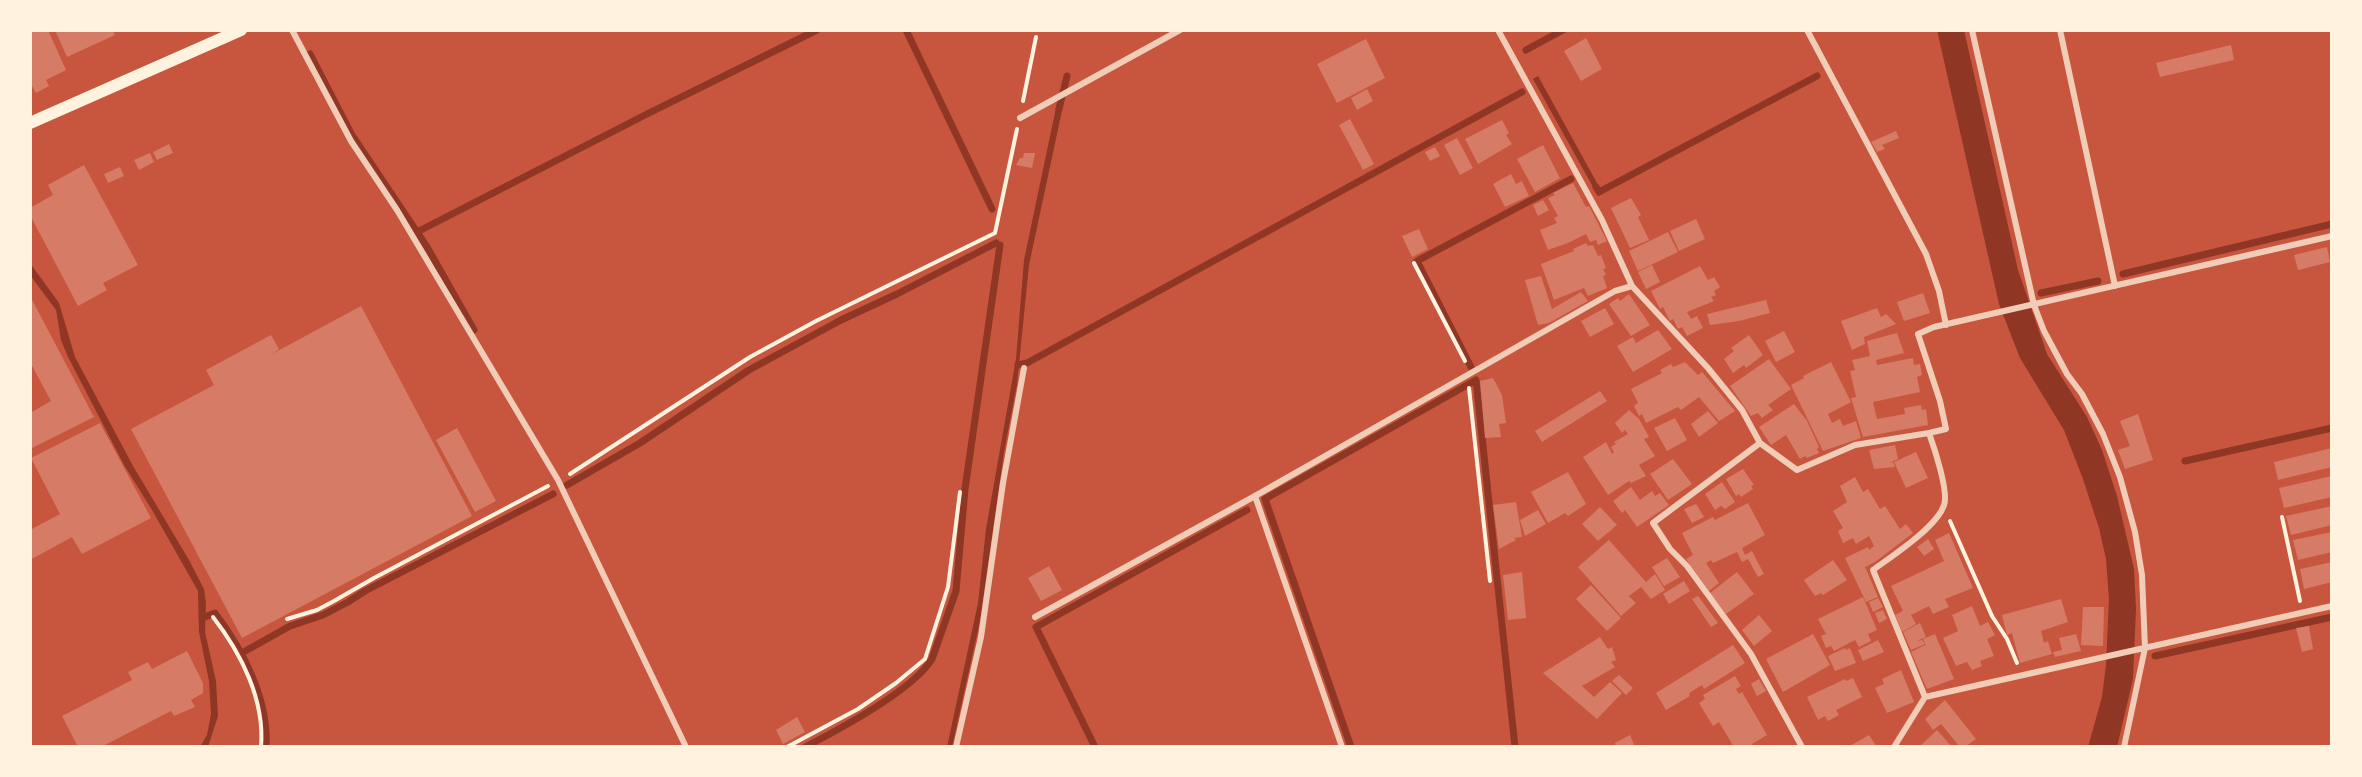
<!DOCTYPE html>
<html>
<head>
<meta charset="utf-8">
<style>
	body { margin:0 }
	#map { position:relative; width:2362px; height:777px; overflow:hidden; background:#c8553d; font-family:"Varela Round",sans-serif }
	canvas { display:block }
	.frame { position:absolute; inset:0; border:32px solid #fff3e0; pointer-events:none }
</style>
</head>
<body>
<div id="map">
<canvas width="2362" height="777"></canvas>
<div class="frame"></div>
</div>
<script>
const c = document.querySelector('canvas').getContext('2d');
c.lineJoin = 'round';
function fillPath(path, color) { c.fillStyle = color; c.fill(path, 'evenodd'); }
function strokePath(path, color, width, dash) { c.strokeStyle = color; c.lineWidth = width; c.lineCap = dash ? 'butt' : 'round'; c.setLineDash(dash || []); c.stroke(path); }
const water = new Path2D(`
	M1937,30H1964L2018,270L2047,354L2087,417L2102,450L2117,496L2134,569L2136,608L2133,679L2117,747H2088L2102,697L2106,665L2109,599L2106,559L2099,528L2083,479L2064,430L2020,358L1999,304Z
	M1538,76L1603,194L1598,196L1533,79Z
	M1064,101L1029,265L1017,384L1004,452L980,621L952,747H947L978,603L986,529L1016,359L1024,260L1057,103Z
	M30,263L59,303L75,357L133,466L189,560L204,589L206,603L205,632L216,681L218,716L208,747H200L207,735L211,714L209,681L199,632L198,591L152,510L124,465L68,357L61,340L56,310L30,275Z`);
const stream = new Path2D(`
	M906,30L992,209
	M1526,50L1563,30
	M310,54L352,135L427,247L474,330
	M1059,109L1067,76
	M1596,187L1599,192L1817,76
	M419,231L647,114L817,30
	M2123,274L2332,224
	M2041,293L2098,281
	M1018,365L1027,363L1522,92
	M1471,367L1417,261L1571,179
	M2185,461L2332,428
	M567,485L640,443L749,370L841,320L897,294L996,243
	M202,618L215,613C243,650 269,700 266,747
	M240,654L290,626L323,615L348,602L365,591L553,494
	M2155,656L2332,617
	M805,747C838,730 913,690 932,659L956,591L965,489L1000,245
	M1095,747L1036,627L1247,510
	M1351,747L1265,499L1476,380L1515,747`);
const building = new Path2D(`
	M30,30H48L66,70L46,80L49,86L36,93L32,86L30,87Z
	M55,30H113L115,35L67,57Z
	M1586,38L1602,69L1581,81L1564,51Z
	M1366,39L1385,78L1337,103L1317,64Z
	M2231,45L2234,60L2160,77L2156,63Z
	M1367,89L1373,101L1357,110L1351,98Z
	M1350,119L1374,164L1363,170L1339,125Z
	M1502,120L1509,133L1506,135L1512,144L1478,164L1465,139Z
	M1896,131L1899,138L1882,145L1885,149L1877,152L1871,142Z
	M1457,138L1473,168L1460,175L1444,145Z
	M169,144L173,153L157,160L153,152Z
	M1543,145L1560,178L1535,192L1517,159Z
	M1435,147L1440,156L1430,161L1425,152Z
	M150,153L154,162L139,170L134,160Z
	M1024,153H1035L1032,168L1016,165L1020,158H1023Z
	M84,165L138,265L103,283L107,290L78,306L30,215V208L53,195L48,185Z
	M120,167L124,176L108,183L104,174Z
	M1511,174L1516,184L1522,181L1529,196L1505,207L1493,184Z
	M1573,183L1586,207L1589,206L1607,241L1598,245L1596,240L1590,242L1586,234L1568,243L1548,250L1540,230L1557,223L1554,218L1558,216L1548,198L1555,195L1553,193Z
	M1631,198L1641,215L1638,217L1649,240L1630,248L1611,208Z
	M1543,200L1549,210L1538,216L1533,205Z
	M1696,219L1705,239L1679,251L1670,231Z
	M1419,229L1428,249L1412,257L1402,236Z
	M1668,232L1678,252L1638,271L1629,251Z
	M1586,243L1588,246L1593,245L1598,256L1601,255L1606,268L1603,269L1606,275L1603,276L1607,288L1588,296L1584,288L1554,300L1541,264L1574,251L1573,249Z
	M2327,247L2330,262L2298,270L2294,255Z
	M1652,265L1660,282L1646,289L1638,272Z
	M1700,266L1708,280L1714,277L1720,287L1714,291L1716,295L1711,297L1714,301L1687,312L1691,319L1697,316L1703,328L1687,336L1682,327L1678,329L1673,319L1670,321L1663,307L1660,309L1651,291Z
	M1541,276L1552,309L1581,292L1588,301L1549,323L1538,325L1525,280Z
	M1923,293L1930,313L1904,321L1897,302Z
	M1629,294L1650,325L1631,336L1609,304L1618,298L1620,301Z
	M30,296L94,417L30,449V413L51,401L30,362Z
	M1766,300L1770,313L1739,321L1710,325L1707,314Z
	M361,306L472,516L242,638L131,429L214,385L206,370L271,335L279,349L272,354Z
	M1605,308L1614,324L1590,337L1581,321Z
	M1877,308L1881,317L1886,314L1896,324L1864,337L1865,344L1852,350L1841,321Z
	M1658,330L1672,349L1633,372L1617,346L1633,337L1636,343Z
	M1784,331L1795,352L1776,362L1765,341Z
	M1897,333L1904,353L1876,360L1877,365L1913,358L1914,365L1920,364L1922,375L1917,377L1920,392L1873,402L1877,419L1905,414L1904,408L1921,405L1922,410L1926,409L1928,425L1863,437L1851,398L1856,397L1850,371L1855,370L1852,360L1870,356L1867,341Z
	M1749,335L1763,355L1746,368L1744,365L1733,373L1724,359L1734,351L1731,348Z
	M1769,359L1791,389L1768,405L1773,410L1762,418L1758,413L1751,416L1730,386Z
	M1685,362L1698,375L1702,372L1735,411L1719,421L1699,397L1681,410L1678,407L1646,423L1642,414L1639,416L1634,406L1638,403L1631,389L1662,373L1660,370L1671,364L1673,367Z
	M1831,362L1851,402L1828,414L1832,423L1840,419L1843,426L1856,421L1861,438L1823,451L1791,385L1804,378L1803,376Z
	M1493,378L1502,395L1506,423L1499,424L1501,437L1485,438L1480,381Z
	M1600,391L1607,401L1542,442L1535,431Z
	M1794,404L1807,421L1819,447L1817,449L1819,453L1807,458L1805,456L1800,459L1786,435L1771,445L1759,427Z
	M1629,410L1639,419L1649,437L1644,439L1655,456L1639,465L1646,476L1631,483L1629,481L1608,495L1583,457L1606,442L1612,454L1614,452L1611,447L1616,444L1614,442L1628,434L1625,430L1622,433L1615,423Z
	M1708,411L1718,423L1699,437L1691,424Z
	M2138,414L2153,460L2125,469L2118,450L2130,446L2120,421Z
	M1675,418L1687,440L1667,451L1654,428Z
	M100,423L151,518L82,554L72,537L30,560V530L60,514L31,458Z
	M457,428L496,501L475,512L436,440Z
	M1895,445L1898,459L1889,463L1893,462L1895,467L1874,469L1869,450Z
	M2332,448V467L2278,480L2274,462Z
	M1916,452L1928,478L1906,488L1894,462Z
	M1673,459L1692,484L1668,500L1650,474Z
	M1743,469L1754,485L1751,486L1753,489L1741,497L1739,494L1736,496L1726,479Z
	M1568,472L1586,504L1568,516L1565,513L1548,523L1531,492Z
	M2332,476V497L2284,508L2279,488Z
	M1855,477L1863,492L1868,489L1880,509L1885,506L1900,529L1906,524L1913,533L1875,562L1865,567L1878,597L1866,602L1845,558L1868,547L1869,550L1874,546L1869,536L1856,544L1853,538L1843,543L1838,531L1843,528L1833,511L1847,502L1840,486Z
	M1722,482L1735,502L1725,509L1721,506L1715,510L1705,494Z
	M1631,487L1640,500L1652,491L1655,496L1660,493L1669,505L1637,527L1625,510L1622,513L1613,501Z
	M1516,502L1522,537L1514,538L1516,540L1499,549L1493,505Z
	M1748,503L1765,535L1742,548L1745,555L1752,551L1764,574L1758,577L1748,559L1742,562L1737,552L1713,563L1711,560L1706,563L1719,583L1709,591L1686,559L1693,555L1682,533L1713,517L1715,520Z
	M1696,504L1704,517L1692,523L1684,509Z
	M2332,506V525L2291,535L2286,516Z
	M1600,507L1617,525L1598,541L1582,524Z
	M1538,510L1546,524L1525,536L1520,520Z
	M2332,532V552L2298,560L2293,540Z
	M1949,533L1973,588L1945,599L1949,607L1933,614L1929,606L1911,615L1916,624L1902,632L1895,615L1903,611L1891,586L1944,561L1935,540Z
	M1928,539L1934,549L1924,556L1917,547Z
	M1609,540L1646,582L1655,574L1665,590L1651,599L1641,587L1629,596L1636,603L1621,616L1578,567Z
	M1667,558L1680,577L1664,586L1652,567Z
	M1833,560L1847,580L1823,595L1821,593L1815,596L1804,580Z
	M2332,562V582L2304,589L2300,569Z
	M1049,566L1062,590L1041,601L1028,578Z
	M1522,572L1526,618L1508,620L1503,575Z
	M1737,572L1754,594L1726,614L1710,593Z
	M1684,581L1690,591L1669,604L1663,594Z
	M1591,585L1621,618L1607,631L1576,599Z
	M1698,596L1718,623L1711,627L1692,599Z
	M1863,597L1877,630L1868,634L1871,641L1859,647L1855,640L1834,651L1831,646L1826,648L1821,636L1826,634L1818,619Z
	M1878,598L1883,607L1873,612L1869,602Z
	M2061,599L2068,622L2041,631L2044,643L2048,641L2052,654L2020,663L2012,633L2007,635L2002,615Z
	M1972,606L1980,626L1988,622L1995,635L1987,639L1994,656L1980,661L1982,666L1972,670L1967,662L1956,666L1943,638L1958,631L1952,615Z
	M2083,607H2104L2103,646L2081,645Z
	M1883,610L1887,619L1879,623L1875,613Z
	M1759,615L1772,631L1754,646L1742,630Z
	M1920,623L1926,637L1917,641L1922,640L1925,644L1911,650L1903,632Z
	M2309,626L2313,649L2302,652L2296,628Z
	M1813,634L1830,665L1783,692L1766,659Z
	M1935,634L1954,679L1927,689L1911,652L1925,645L1927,648L1923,639Z
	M2076,634L2081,651L2055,657L2053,652L2062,650L2059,638Z
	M1600,637L1608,649L1612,647L1616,660L1611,662L1615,667L1582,686L1594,697L1610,682L1622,693L1597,719L1543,673Z
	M1878,640L1884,652L1863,661L1858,650Z
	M1733,645L1745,663L1704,689L1702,685L1689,693L1690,696L1666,710L1656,693Z
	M1845,648L1846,650L1850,648L1856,663L1835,671L1828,656Z
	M187,651L203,683V693L191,700L195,707L174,716L171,711L101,747H78L62,716L132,680L128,672L148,662L152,669Z
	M1901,670L1914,702L1887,713L1875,688L1884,684L1882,679Z
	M1619,675L1633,688L1626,695L1612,681Z
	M1735,676L1741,686L1736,689L1739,694L1742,692L1767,735L1752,744L1755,747H1734L1719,722L1713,726L1699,703L1705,699L1703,695Z
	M1853,678L1862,697L1836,710L1839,715L1828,721L1825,716L1818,720L1807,697L1845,679L1846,681Z
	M1759,679L1766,691L1757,696L1751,684Z
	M1945,700L1976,739L1965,747H1960L1941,724L1933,730L1925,719Z
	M797,717L805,732L783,744L776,730Z
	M1937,730L1952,747H1919Z
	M1630,735L1635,747H1616L1615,743Z
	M1869,735L1877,747H1848Z`);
const path = new Path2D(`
	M1023,101L1036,37
	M1414,263L1465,361
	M1469,388L1490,581
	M570,474L750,357L816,321L995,233L1017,129
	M2282,517L2300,601
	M1950,521L1992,616L2007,639L2017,663
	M213,617C241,653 265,700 261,747
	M287,619L317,610L334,601L374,578L548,486
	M787,747L858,709L896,683L925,659L948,587L960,492`);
const minor = new Path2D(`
	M292,30L351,141L397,210L558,480L686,747
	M1498,30L1602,220L1632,286L1708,368L1742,410L1760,443L1797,470L1855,445L1929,433C1934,447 1949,492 1944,505C1937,527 1892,556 1873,570L1925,697
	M1807,30L1926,254L1939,291L1946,325
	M1972,30L2034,305L2044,331L2067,374L2082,394L2103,434L2120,477L2135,532L2142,575L2145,648L2124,747
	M2060,30L2115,286
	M1020,118L1180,30
	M1929,433L1946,429L1940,401L1918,334L1934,327L2332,236
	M1760,443L1653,523L1670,549L1687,566L1751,654L1802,747
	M1255,496L1342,747
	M1035,617L1255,496L1615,291L1632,286
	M956,747L981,637L1003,483L1024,368
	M1894,747L1925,697L2332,606`);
const secondary = new Path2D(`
	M30,123L241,30`);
fillPath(water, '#8f3625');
strokePath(stream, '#8f3625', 7);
fillPath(building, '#d67c66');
strokePath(path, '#fff3e0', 4);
strokePath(minor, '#f1ccb7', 6);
strokePath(secondary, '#fff3e0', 12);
</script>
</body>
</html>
